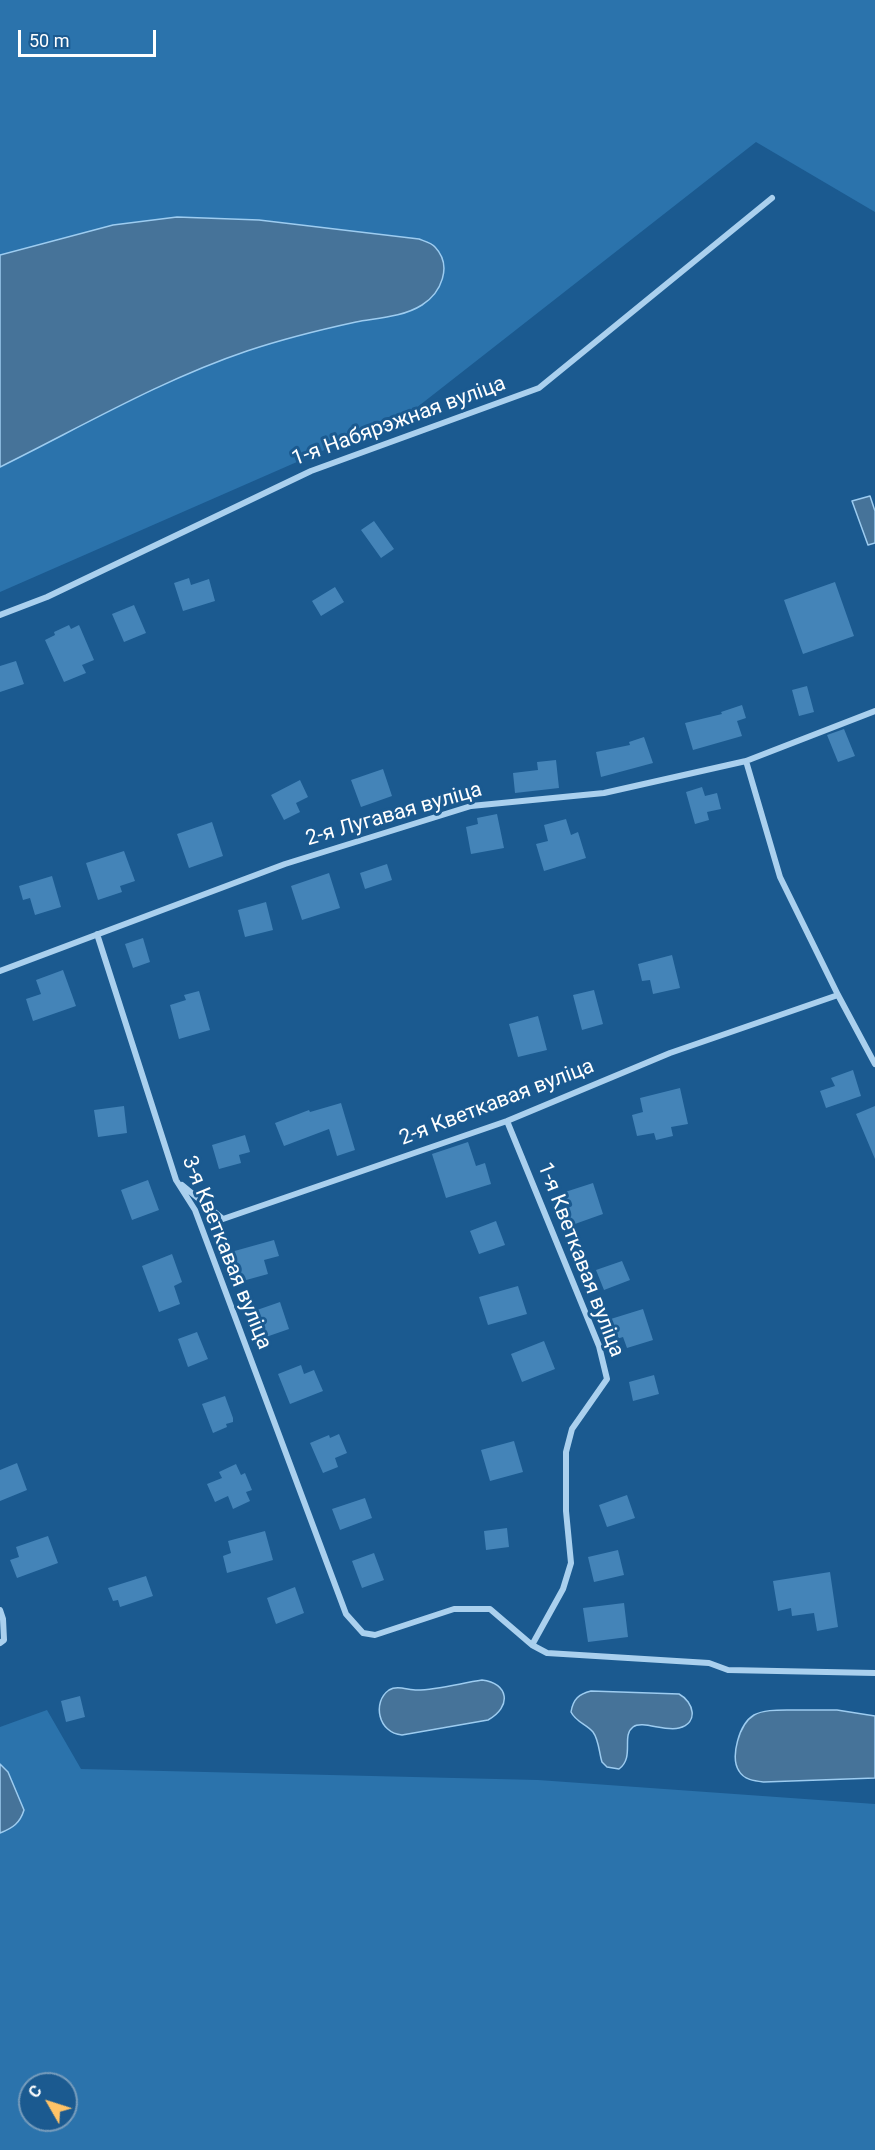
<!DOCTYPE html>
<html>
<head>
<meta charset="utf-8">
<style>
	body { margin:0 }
	#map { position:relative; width:875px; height:2150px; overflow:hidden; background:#1b5a90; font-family:Roboto,sans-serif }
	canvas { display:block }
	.north { position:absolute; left:18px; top:2072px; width:60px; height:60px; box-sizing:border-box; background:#1b5a90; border:2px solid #769cbc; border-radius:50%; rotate:309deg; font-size:16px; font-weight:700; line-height:24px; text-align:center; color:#fff }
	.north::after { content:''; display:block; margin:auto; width:21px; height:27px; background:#ffc367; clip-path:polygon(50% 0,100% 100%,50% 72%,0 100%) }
	.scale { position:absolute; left:18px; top:30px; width:138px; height:27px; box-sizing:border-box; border:3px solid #fff; border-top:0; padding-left:8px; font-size:18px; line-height:21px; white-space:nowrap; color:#fff; -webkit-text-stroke:4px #1b5a90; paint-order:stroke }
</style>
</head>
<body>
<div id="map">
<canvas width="875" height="2150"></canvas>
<div class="north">С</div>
<div class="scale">50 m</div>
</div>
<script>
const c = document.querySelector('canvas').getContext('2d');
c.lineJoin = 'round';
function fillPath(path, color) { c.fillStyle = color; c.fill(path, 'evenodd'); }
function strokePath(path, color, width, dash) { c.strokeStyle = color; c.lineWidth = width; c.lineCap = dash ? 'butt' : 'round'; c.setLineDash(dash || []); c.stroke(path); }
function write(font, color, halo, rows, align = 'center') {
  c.font = font + ' Roboto,sans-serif'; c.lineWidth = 6; c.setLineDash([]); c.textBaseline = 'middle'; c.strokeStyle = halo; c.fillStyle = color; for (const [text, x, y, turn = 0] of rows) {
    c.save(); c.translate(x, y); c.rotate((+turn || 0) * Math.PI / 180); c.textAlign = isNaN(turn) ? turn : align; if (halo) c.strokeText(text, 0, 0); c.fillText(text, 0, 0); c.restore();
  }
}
const green = new Path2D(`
	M0,0H875V212L756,142L411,412L0,592Z
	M47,1710L81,1769L538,1780L875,1804V2150H0V1727ZM30,2084H66V2120H30Z`);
const water = new Path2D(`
	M177,217L259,220L419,239C424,241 432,243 435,247C453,266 441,293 422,305C403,317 378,318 356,322C319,330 283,339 247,351C161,380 81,427 0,467V255L113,225Z
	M870,496L875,511V543L868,545L852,501Z
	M482,1680C509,1683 512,1707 488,1720L402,1735C378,1733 372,1702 389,1690C397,1685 408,1690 417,1690C438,1690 461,1683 482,1680Z
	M591,1691L679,1694C694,1702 699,1723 679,1728C665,1732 642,1720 633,1727C621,1736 635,1757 619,1769L607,1767L602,1762C599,1753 599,1740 593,1732C586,1724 576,1722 571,1712C573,1699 579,1694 591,1691Z
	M787,1710H837L875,1716V1778L764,1782C755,1781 744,1780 739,1771C730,1757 739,1724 754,1715C763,1710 776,1710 787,1710Z
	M0,1764L8,1772L24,1810C20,1823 13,1828 0,1833Z`);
const building = new Path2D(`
	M374,521L394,549L381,558L361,530Z
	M189,578L191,585L209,579L215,601L183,611L174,583Z
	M835,582L854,636L803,654L784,600Z
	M335,587L344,602L321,616L312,601Z
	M134,605L146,633L124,642L112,614Z
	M69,625L71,629L79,625L94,660L82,665L86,673L64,682L45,640L55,635L54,632Z
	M16,661L24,684L0,692V666Z
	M807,686L814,712L799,716L792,690Z
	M742,705L746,718L737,721L742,736L693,750L685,723L722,714L721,712Z
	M844,729L855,756L838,762L827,735Z
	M644,737L653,763L601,777L596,752L630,745L629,742Z
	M556,760L559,788L515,793L513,773L538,770L537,762Z
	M383,769L392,796L361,807L351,780Z
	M300,780L308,797L296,803L300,812L284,820L271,795Z
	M702,787L705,796L717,793L721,809L707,812L709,820L695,824L686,792Z
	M497,814L504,848L471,854L466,827L478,824L477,818Z
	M566,819L571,835L578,832L586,858L544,871L536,844L548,841L544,825Z
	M212,822L223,856L189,868L177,834Z
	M124,851L135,881L120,886L122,892L98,900L86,863Z
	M387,864L392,880L365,889L360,873Z
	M329,873L340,908L302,920L291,886Z
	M52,876L61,907L35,915L30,898L23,900L19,886Z
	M266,902L273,930L245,937L238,910Z
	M143,938L150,962L133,968L125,944Z
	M672,955L680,988L653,994L650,980L642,981L638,964Z
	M63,970L76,1006L33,1021L26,999L41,994L36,980Z
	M594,990L603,1024L582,1030L573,995Z
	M199,991L210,1030L179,1039L170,1005L186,1000L184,995Z
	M538,1016L547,1050L518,1057L509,1024Z
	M853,1070L861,1096L826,1108L820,1091L835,1086L831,1078Z
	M680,1088L688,1124L671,1127L673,1136L656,1140L654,1133L637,1136L632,1115L643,1112L640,1098Z
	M341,1103L355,1150L337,1156L329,1129L284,1146L275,1123L309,1110L310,1112Z
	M124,1106L127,1133L98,1137L94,1110Z
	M875,1106V1159L856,1114Z
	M245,1135L250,1152L239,1155L241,1163L219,1169L212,1145Z
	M468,1142L476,1166L485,1163L491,1184L446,1198L432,1154Z
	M148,1180L159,1210L132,1220L121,1190Z
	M593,1183L603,1214L572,1225L562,1193Z
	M496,1221L505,1245L479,1254L470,1231Z
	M274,1240L279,1256L264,1260L268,1274L239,1282L231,1252Z
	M172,1254L182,1282L174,1286L180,1304L159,1312L142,1266Z
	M622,1261L630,1280L604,1290L596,1270Z
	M518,1286L527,1314L488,1325L479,1297Z
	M280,1302L289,1329L266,1337L257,1310Z
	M643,1309L653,1340L627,1348L623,1337L607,1342L601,1322Z
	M197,1332L208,1359L188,1367L178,1339Z
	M544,1341L555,1369L522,1382L511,1354Z
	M301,1365L304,1374L314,1370L323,1391L290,1404L278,1374Z
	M654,1375L659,1394L633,1401L629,1382Z
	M225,1396L233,1418V1422L226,1424L227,1427L213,1433L202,1404Z
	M339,1434L347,1453L335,1458L338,1467L323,1473L310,1443L329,1435L330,1438Z
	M514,1441L523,1472L490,1481L481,1450Z
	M17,1463L27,1490L0,1501V1470Z
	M236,1464L241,1475L245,1473L252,1490L246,1492L250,1501L233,1509L228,1496L215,1502L207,1484L222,1478L219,1472Z
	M627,1495L635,1518L607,1527L599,1505Z
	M365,1498L372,1518L340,1530L332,1509Z
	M507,1528L509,1547L486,1550L484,1531Z
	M265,1531L273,1560L227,1573L223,1556L231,1553L228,1541Z
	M48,1536L58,1563L17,1578L10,1560L19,1557L16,1547Z
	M618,1550L624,1575L594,1582L588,1557Z
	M374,1553L384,1580L362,1588L352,1561Z
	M830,1572L838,1627L817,1631L814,1613L792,1616L791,1608L778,1611L773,1581Z
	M146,1576L153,1596L120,1607L118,1600L113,1601L108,1588Z
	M295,1587L304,1613L276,1624L267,1598Z
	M624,1603L628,1637L588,1642L583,1608Z
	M80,1696L85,1717L66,1722L61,1701Z`);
const street = new Path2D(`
	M0,615L47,597L311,471L539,388L772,198
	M746,761L780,877L838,995L875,1064
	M97,934L176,1180L195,1210L346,1614L363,1633L375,1635L454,1609H490L532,1645L547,1653L709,1663L728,1670L875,1673
	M0,971L285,864L471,806L604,793L746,761L875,711
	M507,1121L599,1346L607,1379L572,1429L566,1452V1511L571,1563L563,1589L532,1645
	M182,1185L223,1219L507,1121L670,1053L838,995
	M0,1610L3,1619L4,1640L0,1643`);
const streetNames = [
	["1-я Набярэжная вуліца",399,422,-20],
	["2-я Лугавая вуліца",394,815,-16],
	["2-я Кветкавая вуліца",497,1103,-21],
	["3-я Кветкавая вуліца",226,1253,68],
	["1-я Кветкавая вуліца",580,1260,69]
];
fillPath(green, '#2b73ac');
fillPath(water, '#467399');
strokePath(water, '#9dccf0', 1.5);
fillPath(building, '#4484b8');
strokePath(street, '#aad0ee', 6);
write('21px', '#fff', '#1b5a90', streetNames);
</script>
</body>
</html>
